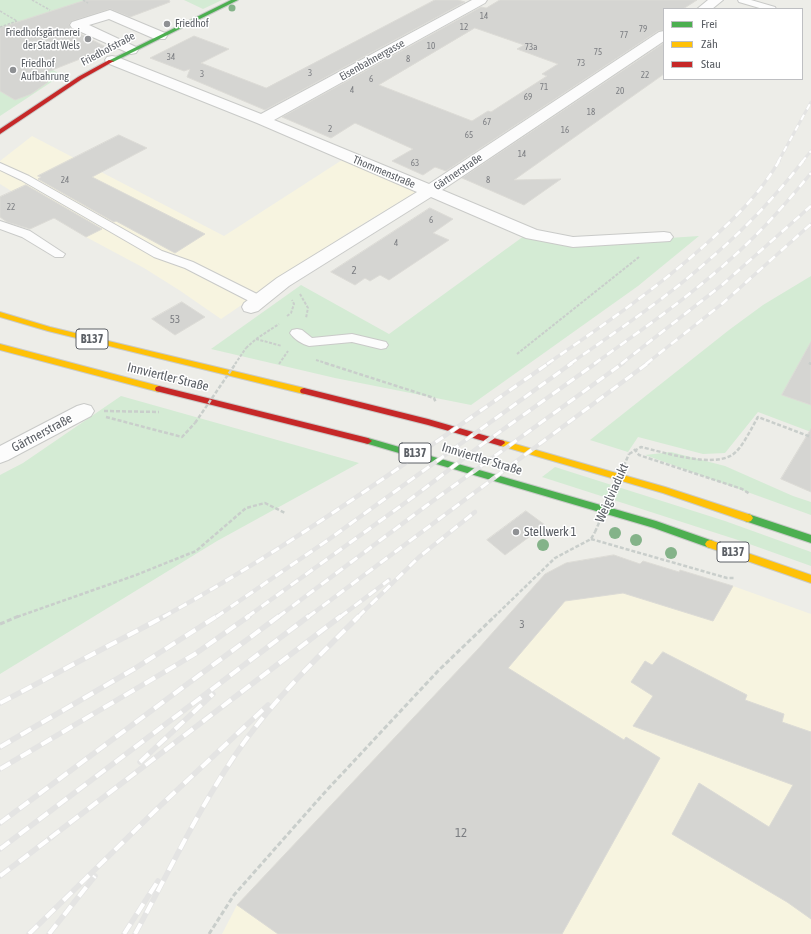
<!DOCTYPE html>
<html>
<head>
<meta charset="utf-8">
<style>
	body { margin:0 }
	#map { position:relative; width:811px; height:934px; overflow:hidden; background:#edede8; font-family:"Asap Condensed",sans-serif }
	canvas { display:block }
	.legend { position:absolute; left:663px; top:8px; width:140px; height:72px; box-sizing:border-box; background:#fff; border:1px solid #bebfc2; margin:0; padding:5px 7px; list-style:none; font-size:12px; color:#5c6066 }
	.legend li { display:flex; align-items:center; gap:8px; height:20px }
	.legend b { width:20px; border:1px solid #bebfc2 }
</style>
</head>
<body>
<div id="map">
<canvas width="811" height="934"></canvas>
<ul class="legend">
<li><b style="height:5px;background:#4caf50"></b>Frei</li>
<li><b style="height:5px;background:#ffc107"></b>Zäh</li>
<li><b style="height:5px;background:#c62828"></b>Stau</li>
</ul>
</div>
<script>
const c = document.querySelector('canvas').getContext('2d');
c.lineJoin = 'round';
function fillPath(path, color) { c.fillStyle = color; c.fill(path, 'evenodd'); }
function strokePath(path, color, width, dash) { c.strokeStyle = color; c.lineWidth = width; c.lineCap = dash ? 'butt' : 'round'; c.setLineDash(dash || []); c.stroke(path); }
function write(font, color, halo, rows, align = 'center') {
  c.font = font + ' "Asap Condensed",sans-serif'; c.lineWidth = 3; c.setLineDash([]); c.textBaseline = 'middle'; c.strokeStyle = halo; c.fillStyle = color; for (const [text, x, y, turn = 0] of rows) {
    c.save(); c.translate(x, y); c.rotate((+turn || 0) * Math.PI / 180); c.textAlign = isNaN(turn) ? turn : align; if (halo) c.strokeText(text, 0, 0); c.fillText(text, 0, 0); c.restore();
  }
}
const commercial = new Path2D(`
	M32,136L224,236L342,160L416,192L346,234L221,319L179,290L144,268L86,237L0,184V161Z
	M614,555L640,564L643,561L679,572L680,570L733,586L811,614V934H222L237,905L478,649L545,574L566,563Z`);
const green = new Path2D(`
	M0,0H109L0,39Z
	M184,0H222L203,9Z
	M0,41L62,75L0,116Z
	M524,236L563,245L699,236L638,286L471,405L335,378L211,349L301,285L389,334Z
	M811,276V432L758,412L725,453L703,454L638,437L628,452L590,440L729,330L763,305Z
	M121,396L359,463L217,541L0,674V475L23,463Z
	M671,452L725,466L793,496L811,502V515L645,455Z
	M555,467L725,521L811,552V566L741,541L542,477Z`);
const building = new Path2D(`
	M86,0H169L170,2L130,17L110,9L72,21L69,24L71,29L108,48L37,76L48,82L31,94L15,100L0,91V28Z
	M435,0H458L465,2L265,110L187,77L190,69L184,71L150,58L194,36L229,49L201,63L266,88Z
	M500,0H697L683,9H664V30L658,31L446,171L435,167L423,175L392,161L413,149L355,123L331,138L282,117L481,7L486,8ZM475,28L524,45L517,49L558,64L542,74L547,76L491,112L488,111L472,121L379,85Z
	M664,43V74L514,180L561,179L524,205L462,178Z
	M119,135L147,148L92,177L205,234L175,253L116,221L114,222L38,179L41,177L38,176Z
	M26,185L102,229L86,237L54,218L30,229L7,222L0,217V197Z
	M430,208L453,219L433,233L449,240L389,280L380,275L370,281L365,278L355,285L331,272Z
	M182,302L205,317L175,335L152,319Z
	M811,342V405L782,395Z
	M811,429V492L781,479Z
	M526,511L545,525L505,555L487,540Z
	M614,555L640,564L643,561L679,572L680,570L733,586L713,621L623,593L565,601L508,668L624,740L626,737L660,758L562,934H278L237,905L478,649L545,574L566,563Z
	M663,652L747,695L745,700L784,714L782,722L811,732V919L787,902L672,834L699,783L769,827L793,785L633,726L653,696L631,682L645,661L652,665Z`);
const pathFar3 = new Path2D(`
	M32,0L50,10
	M83,0L88,3
	M0,11L17,21
	M0,27L17,21`);
const pathFar2 = new Path2D(`
	M300,294L308,308L306,318
	M287,316L291,313L294,304L292,300
	M256,339L282,346
	M246,348L256,339L279,324
	M517,354L639,257
	M316,360L329,364
	M809,363L811,364
	M279,364L288,351`);
const pathFar1 = new Path2D(`
	M325,363L434,398L436,403
	M809,363L811,364
	M104,411L159,412
	M106,417L182,437L195,423
	M634,449L639,455L742,489L750,494
	M629,454L641,447C663,452 711,468 732,455C742,449 752,427 758,417L811,437
	M591,539L727,578H735
	M17,617L136,575L196,551L246,508L265,503L285,513
	M494,617L555,558L591,539L595,532`);
const path = new Path2D(`
	M0,624L19,616
	M209,934L234,895L326,791L438,671L495,616`);
const lane = new Path2D(`
	M738,0H751L775,7L776,9H763L739,2Z
	M0,163L29,176L162,251L193,262L265,298L266,301L265,304H255L185,268L154,257L21,180L0,170Z
	M0,221L30,231L65,254L63,257H55L22,237L0,229Z
	M297,329L302,330L312,338L352,334L386,342L388,345L386,348L381,349L352,342L309,346C302,344 294,339 290,333L292,330Z`);
const street = new Path2D(`
	M472,0H487L485,3L274,120L429,184L659,32L664,31V41L442,190L537,230L573,237L664,232L670,233L673,237L670,241L573,247L526,238L431,197L289,286L258,311L251,313L244,311L242,307L244,303L277,278L417,192L257,123L107,63L105,60L107,57L112,56L117,57L261,114Z
	M708,0H723L712,9H697Z
	M110,10L165,33L167,36L165,39H155L109,19L89,25L136,47L138,50L136,53L131,54L72,28L70,25L72,22Z
	M84,404L91,406L94,411L91,416L8,460L0,463V446L77,406Z`);
const fast = new Path2D(`
	M231,0H238L113,62L108,61Z
	M368,438L656,521L713,541L715,544L713,547L710,548L654,528L365,443L364,441Z
	M748,514L811,535V543L745,521L743,518L745,515Z`);
const slow = new Path2D(`
	M0,312L50,327L304,388L308,391L304,394L48,331L0,317Z
	M0,344L159,386L163,389L159,392L0,350Z
	M501,440L665,487L751,515L753,518L751,521L748,522L663,493L498,445L497,443Z
	M710,540L811,575V583L707,547L705,544L707,541Z`);
const jam = new Path2D(`
	M109,60L114,61L82,79L0,134V129L78,77Z
	M159,386L368,438L372,441L368,444L156,391L155,389L156,387Z
	M304,388L428,419L504,441L505,443L501,446L428,425L301,393L300,391L301,389Z`);
const railFar3 = new Path2D(`
	M778,162L811,102
	M802,162L811,151`);
const railFar2 = new Path2D(`
	M547,364C602,326 656,289 705,245C733,220 760,194 779,161
	M570,364C618,330 668,297 711,258C745,229 776,196 803,161
	M594,364C650,324 706,285 754,237C774,217 793,195 811,173
	M621,364L722,285L811,206
	M646,364L723,303L811,224`);
const railFar1 = new Path2D(`
	M163,617C298,543 422,451 549,363
	M216,617L328,540L572,363
	M247,617L416,495L480,446L596,363
	M278,617L426,506L623,363
	M308,617L648,363
	M340,617L389,580
	M358,617L419,557L475,512`);
const rail = new Path2D(`
	M0,703L165,616
	M0,747L134,669L217,616
	M140,762L213,694
	M0,769L195,654L249,616
	M0,823L279,616
	M50,838L341,616
	M0,849L309,616
	M0,876L53,836
	M29,934L160,806L268,705
	M49,934L95,876
	M124,934L158,881
	M135,934C174,863 210,783 261,720C291,683 325,650 359,616`);
const pathBridgeFar1 = new Path2D(`
	M235,364L246,348`);
const pathBridge = new Path2D(`
	M195,423L236,363
	M595,532L629,454`);
const trees = [
	[232,8,3.5],
	[615,533,6],
	[636,540,6],
	[543,545,6],
	[671,553,6]
];
const markers = [
	[167,24,4,"#8f9194"],
	[88,39,4,"#8f9194"],
	[13,70,4,"#8f9194"],
	[516,532,4,"#8f9194"]
];
const farNumbernames = [
	["14",484,16],
	["12",464,27],
	["79",643,29],
	["77",624,35],
	["10",431,46],
	["73a",531,47],
	["75",598,52],
	["34",171,57],
	["8",408,59],
	["73",581,63],
	["3",310,73],
	["3",202,74],
	["22",645,75],
	["6",371,79],
	["71",544,87],
	["4",352,90],
	["20",620,91],
	["69",528,97],
	["18",591,112],
	["67",487,122],
	["2",330,129],
	["16",565,130],
	["65",469,135],
	["14",522,154],
	["63",415,163],
	["24",65,180],
	["8",488,180],
	["22",11,207],
	["6",431,220],
	["4",396,243]
];
const farPoinames = [
	["Friedhof",175,24],
	["Friedhofsgärtnerei",80,33,"right"],
	["der Stadt Wels",80,46,"right"],
	["Friedhof",21,64],
	["Aufbahrung",21,77]
];
const farStreetnames = [
	["Friedhofstraße",108,49,-28],
	["Eisenbahnergasse",372,60,-29],
	["Thommenstraße",384,172,23],
	["Gärtnerstraße",458,172,-34]
];
const numberNames = [
	["2",354,271],
	["53",175,320],
	["3",522,625]
];
const shields = [
	[92,339,32],
	[415,453,32],
	[733,552,32]
];
const shieldNames = [
	["B137",92,339],
	["B137",415,453],
	["B137",733,552]
];
const streetNames = [
	["Innviertler Straße",168,377,14],
	["Gärtnerstraße",42,433,-28],
	["Innviertler Straße",482,459,17],
	["Weiglviadukt",612,493,-66]
];
const poiNames = [
	["Stellwerk 1",524,532]
];
const nearNumbernames = [
	["12",461,833]
];
fillPath(commercial, '#f7f4e0');
fillPath(green, '#d4ebd4');
fillPath(building, '#d5d5d2');
strokePath(building, '#dcdbd6', 1);
strokePath(lane, '#c9cac8', 2);
strokePath(street, '#c9cac8', 2);
strokePath(fast, '#c9cac9', 2);
strokePath(slow, '#c9cac9', 2);
strokePath(jam, '#c9cac9', 2);
strokePath(pathFar3, '#c9cecb', 1.5, [2.5, 1.5]);
strokePath(pathFar2, '#c9cecb', 2, [3, 1.5]);
strokePath(pathFar1, '#c9cecb', 2.5, [4, 2]);
strokePath(path, '#c9cecb', 3, [5, 2.5]);
fillPath(lane, '#fcfcfc');
fillPath(street, '#fcfcfc');
fillPath(fast, '#4caf50');
fillPath(slow, '#ffc107');
fillPath(jam, '#c62828');
strokePath(railFar3, '#e4e4e3', 3);
strokePath(railFar2, '#e4e4e3', 3.5);
strokePath(railFar1, '#e4e4e3', 4.5);
strokePath(rail, '#e4e4e3', 5.5);
strokePath(railFar3, '#fff', 2, [6]);
strokePath(railFar2, '#fff', 2.5, [8]);
strokePath(railFar1, '#fff', 3, [9]);
strokePath(rail, '#fff', 4, [12]);
strokePath(pathBridgeFar1, '#c9cecb', 2, [3, 1.5]);
strokePath(pathBridge, '#c9cecb', 2.5, [4, 2]);
c.fillStyle = '#84b389';
for (const [x, y, r] of trees) { c.beginPath(); c.arc(x, y, r, 0, 2 * Math.PI); c.fill(); }
for (const [x, y, r, color] of markers) { const dot = new Path2D(); dot.arc(x, y, r, 0, 2 * Math.PI); c.fillStyle = color; c.fill(dot); strokePath(dot, '#fff', 1.5); }
write('9px', '#7c7e82', null, farNumbernames);
write('11px', '#5c6066', '#fff', farPoinames, 'left');
write('11px', '#5c6066', '#fff', farStreetnames);
write('11px', '#7c7e82', null, numberNames);
for (const [x, y, w] of shields) { const box = new Path2D(); box.roundRect(x - w / 2, y - 10, w, 20, 3); c.fillStyle = '#fff'; c.fill(box); strokePath(box, '#5c6066', 1); }
write('bold 12px', '#5c6066', null, shieldNames);
write('13px', '#5c6066', '#fff', streetNames);
write('13px', '#5c6066', '#fff', poiNames, 'left');
write('13px', '#7c7e82', null, nearNumbernames);
</script>
</body>
</html>
